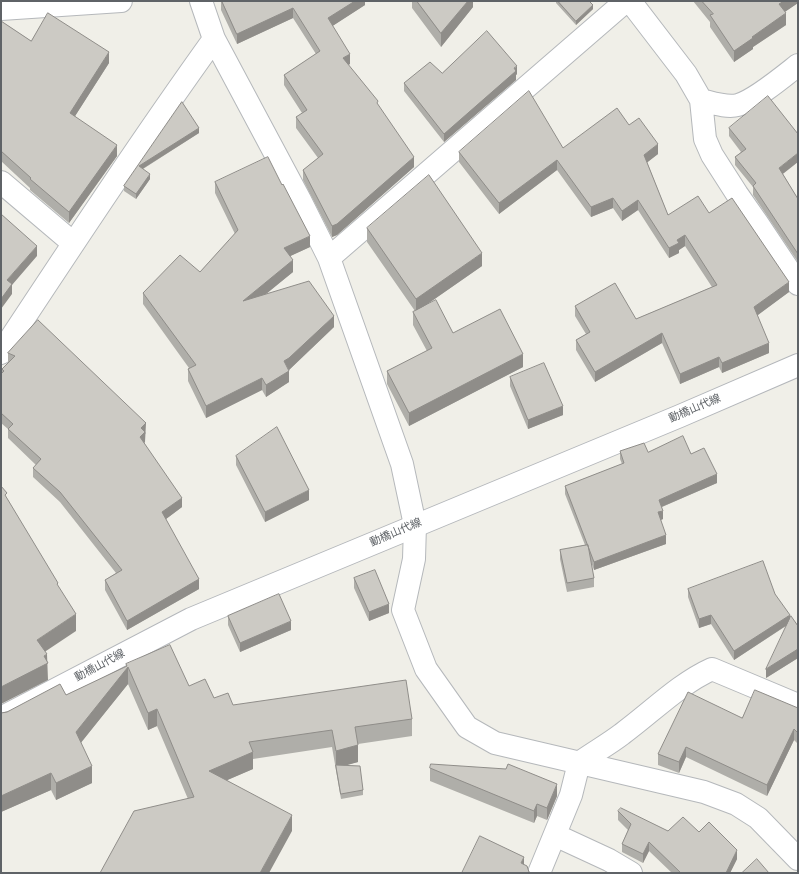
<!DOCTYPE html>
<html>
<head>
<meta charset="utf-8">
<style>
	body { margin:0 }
	#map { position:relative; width:799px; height:874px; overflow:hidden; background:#f0efe8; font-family:Jost,sans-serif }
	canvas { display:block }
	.frame { position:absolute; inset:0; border:2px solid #5f6367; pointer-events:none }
</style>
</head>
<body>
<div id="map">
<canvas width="799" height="874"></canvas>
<div class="frame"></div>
</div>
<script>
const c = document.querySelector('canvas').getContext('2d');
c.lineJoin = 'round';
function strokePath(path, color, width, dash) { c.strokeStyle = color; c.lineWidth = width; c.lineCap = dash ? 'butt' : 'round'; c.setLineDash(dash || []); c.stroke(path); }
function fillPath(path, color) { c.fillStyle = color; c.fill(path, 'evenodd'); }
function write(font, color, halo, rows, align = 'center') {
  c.font = font + ' Jost,"Noto Sans JP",sans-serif'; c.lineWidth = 3; c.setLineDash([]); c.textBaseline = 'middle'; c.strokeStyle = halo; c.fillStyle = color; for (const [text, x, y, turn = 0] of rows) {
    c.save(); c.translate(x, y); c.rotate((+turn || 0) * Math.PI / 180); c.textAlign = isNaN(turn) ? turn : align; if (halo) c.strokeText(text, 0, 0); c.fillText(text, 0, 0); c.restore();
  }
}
const street = new Path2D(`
	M201,1L214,39L300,200L329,258L402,464L415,525L414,559L403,610L426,669L467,727L495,743L704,792L736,804L758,818L798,859
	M630,1L686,74L701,100L705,139L712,155L737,194L758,224L798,284
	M1,9L121,1
	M701,100C713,103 727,108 738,105C754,101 784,76 798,65
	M1,182L73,243
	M329,258L626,1
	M1,353C71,247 140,142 214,39
	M555,835L609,860L631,873
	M539,873L571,795L579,763C593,753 609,744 622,734C652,712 679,684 712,669L798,705`);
const secondary = new Path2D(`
	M1,718L191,619L680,416L798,365`);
const wall = new Path2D(`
	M221,1H365V5L332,26L350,64L348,65L378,105L414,167L337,235L332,237L303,180V170L318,158L296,128V117L302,113L284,85V75L316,54L293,18L237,44L221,10Z
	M412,1H473V7L441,47L412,8Z
	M556,1H589L593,9L576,25L556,3Z
	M693,1H798V3L784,12L786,25L753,47V49L734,62L710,27V22Z
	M1,21L31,41L109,63L75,116L117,156L69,223L30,190V188L1,161Z
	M442,73L517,74L516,75V80L444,142L404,91V83Z
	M182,102L199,133L143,169L150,179L136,199L124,191V186Z
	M629,125L658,154L647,162L668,215L709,213L789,292L757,315L769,353L722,373L719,367L680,384L662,343L595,382L576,350V340L586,334L575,316V306L636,319L712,287L685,246L679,250V253L669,258L638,210L622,221L613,208L591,217L557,170L499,214L459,162V152L563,148Z
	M729,128L783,174L798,199V262L753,195V187L735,165V157L741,152L729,136Z
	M215,182L310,247L290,256L293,272L265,294L334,327L289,370V382L266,397L262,390L206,418L188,381V369L189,368L143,304V293L200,272L235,234L215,193Z
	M367,228L482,266L420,309L453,333L523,367L409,426L387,384V371L427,351L413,325V312L415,311L367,242Z
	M38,320L146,433L145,434V442L144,443L182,507L166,519L199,589L127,630L105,590V580L116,573L60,502L33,477V468L36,465L8,438V429L1,423V374L2,373V369L8,363V353Z
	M510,377L563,415L528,429L510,386Z
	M620,451L691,454L717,483L662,507L663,519L661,520L666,544L594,570L591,562L594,578V587L567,592L560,559V550L585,545L565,494V486L622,464L620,459Z
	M236,456L309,500L265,522L236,465Z
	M354,578L389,613L369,621L354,588Z
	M688,589L775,594L790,618L798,626V658L766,678L786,626L734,660L711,624L699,628L688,597Z
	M228,616L291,630L240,652L228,625Z
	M126,664L189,686L214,698L233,705L412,719V736L358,744V762L345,765L363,790V795L341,799L332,747L253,759V769L227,780L292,831L188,799L157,726L148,730L128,684L81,742L92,783L56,800L51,790L1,812V713L66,695L126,667Z
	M798,708V744L794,740L767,796L686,757L679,773L658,765V754L742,718Z
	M430,768L557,796L547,820L537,816L534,823L430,781Z
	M618,811L668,831L699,832L737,859L730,873H672L649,851L643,863L622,852V844L628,830L618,820Z`);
const shadedWall = new Path2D(`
	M355,1H365V5L328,29V18Z
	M468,1H473V7L441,47V33Z
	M784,1H798V3L779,16V4Z
	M593,5V9L576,25V21Z
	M293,8V18L237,44V34Z
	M786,13V25L753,47V49L734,62V51L752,37Z
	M109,52V63L70,124V113Z
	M350,54V64L343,68V58Z
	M517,66V74L516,75V80L444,142V134Z
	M199,128V133L139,171V166Z
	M658,144V154L644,165V155Z
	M117,145V156L69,223V212Z
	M798,153V162L779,177V168Z
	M414,157V167L337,235L332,237V226Z
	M557,160V170L499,214V203Z
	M150,174V179L136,199V194Z
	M613,198V208L591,217V207Z
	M638,200V210L622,221V211Z
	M685,235V246L679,250V253L669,258V248L677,240Z
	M310,236V247L284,259V248Z
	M37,246V256L12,285V294L1,309V299L7,280Z
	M482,253V266L416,312V299Z
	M293,260V272L243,313V301Z
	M789,282V292L754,318V307Z
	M334,316V327L289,370L284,361Z
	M662,333V343L595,382V372Z
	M769,343V353L722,373V363Z
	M523,354V367L409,426V413Z
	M719,357V367L680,384V374Z
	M289,371V382L266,397V385Z
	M262,378V390L206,418V406Z
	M563,406V415L528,429V420Z
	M146,423L145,442L140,447L141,428Z
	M717,474V483L659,508V500Z
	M309,490V500L265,522V512Z
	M182,498V507L162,522V512Z
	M663,511V519L658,521V512Z
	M666,535V544L594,570V562Z
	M199,579V589L127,630V621Z
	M389,604V613L369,621V612Z
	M76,614V631L37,657V640Z
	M711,615V624L699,628V619Z
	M790,615V623L734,660V651Z
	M291,621V630L240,652V643Z
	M798,649V658L766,678V669Z
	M47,654L48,680L1,704V687Z
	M128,667V684L76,749V732Z
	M157,709V726L148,730V713Z
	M794,729V740L767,796V785Z
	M358,745V762L337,768L336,765V768V751Z
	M686,747V757L679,773V762Z
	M253,752V769L209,788V771Z
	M92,766V783L56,800V783Z
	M51,773V790L1,812V796Z
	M557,784V796L547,820V808Z
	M537,804V816L534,823V811Z
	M292,815V831L269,873H260Z
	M649,842V851L643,863V854Z
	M737,850V859L730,873H726Z
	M524,857V866L521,863Z`);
const building = new Path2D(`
	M222,1H355L328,18L350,54L343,58L378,101L377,103L414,157L337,224L332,226L303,170L323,154L296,117L307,110L284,75L320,51L293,8L237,34Z
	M417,1H468L441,33Z
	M558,1H589L593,5L576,21Z
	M702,1H784L779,4L786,13L752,37L753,38L734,51L710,15L713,14Z
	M48,13L109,52L70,113L117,145L69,212L30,179L31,178L1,151V21L31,41Z
	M487,31L517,66L514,68L516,71L444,134L404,83L430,62L442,73Z
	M529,91L563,148L617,108L629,125L639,118L658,144L644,155L668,215L698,196L709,213L732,198L789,282L754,307L769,343L722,363L719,357L680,374L662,333L595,372L576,340L590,332L575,306L615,283L636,319L717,285L685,235L677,240L679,243L669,248L638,200L622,211L613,198L591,207L557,160L499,203L459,152Z
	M768,96L798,134V153L779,168L798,199V254L753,186L756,183L735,157L746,149L729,128Z
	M182,102L199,128L139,166L150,174L136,194L124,186Z
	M268,157L282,185L283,184L310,236L284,248L293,260L243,301L309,281L334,316L289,358L284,361L289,371L266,385L262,378L206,406L188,369L196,365L143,293L180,255L200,272L238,230L215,182Z
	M429,175L482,253L416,299L367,228Z
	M1,214L37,246L7,280L12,284L1,299Z
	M436,300L453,333L500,309L523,354L409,413L387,371L432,348L413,312Z
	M38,320L146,423L141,428L145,432L140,437L182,498L162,512L199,579L127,621L105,580L122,570L60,492L33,468L41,459L8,429L13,424L1,413V374L4,371L2,369L15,356L8,353Z
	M544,363L563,406L528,420L510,377Z
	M277,427L309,490L265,512L236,456Z
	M683,436L691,454L704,448L717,474L659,500L663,511L658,512L666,535L594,562L565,486L624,463L620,451L644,443L648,452Z
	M1,486L7,493L5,495L58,583L57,584L76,614L37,640L47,654L44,656L48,663L1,687Z
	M588,545L594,578L567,583L560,550Z
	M763,561L775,594L790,615L734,651L711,615L699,619L688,589Z
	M375,570L389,604L369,612L354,578Z
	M279,594L291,621L240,643L228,616Z
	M791,616L798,626V649L766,669Z
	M170,645L189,686L205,679L214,698L228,693L233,705L406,680L412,719L355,727L358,745L336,751L332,730L249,742L253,752L209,771L292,815L260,873H100L134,811L194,797L157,709L148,713L128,667L76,732L92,766L56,783L51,773L1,796V713L7,712L60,684L66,695L127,666L126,664Z
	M755,690L798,708V733L794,729L767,785L686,747L679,762L658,754L688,692L742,718Z
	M431,764L506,769L508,764L557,784L547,808L537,804L534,811L430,768Z
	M336,765L360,766L363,790L341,794Z
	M621,808L668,831L683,817L699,832L709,822L737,850L726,873H681L649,842L643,854L622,844L631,824L618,811Z
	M480,836L524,857L521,863L527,866L529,872L531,873H462Z
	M757,859L769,873H742Z`);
const streetNames = [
	["動橋山代線",695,409,-23],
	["動橋山代線",396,533,-23],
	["動橋山代線",100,666,-28]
];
strokePath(street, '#b5b8bb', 24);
strokePath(secondary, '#b4b7bb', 24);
strokePath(street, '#fff', 22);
strokePath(secondary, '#fff', 22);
fillPath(wall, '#afaea9');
fillPath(shadedWall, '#8f8d89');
fillPath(building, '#cccac4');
strokePath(building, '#8f8d89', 1);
write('11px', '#5f6367', '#fff', streetNames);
</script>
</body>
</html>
